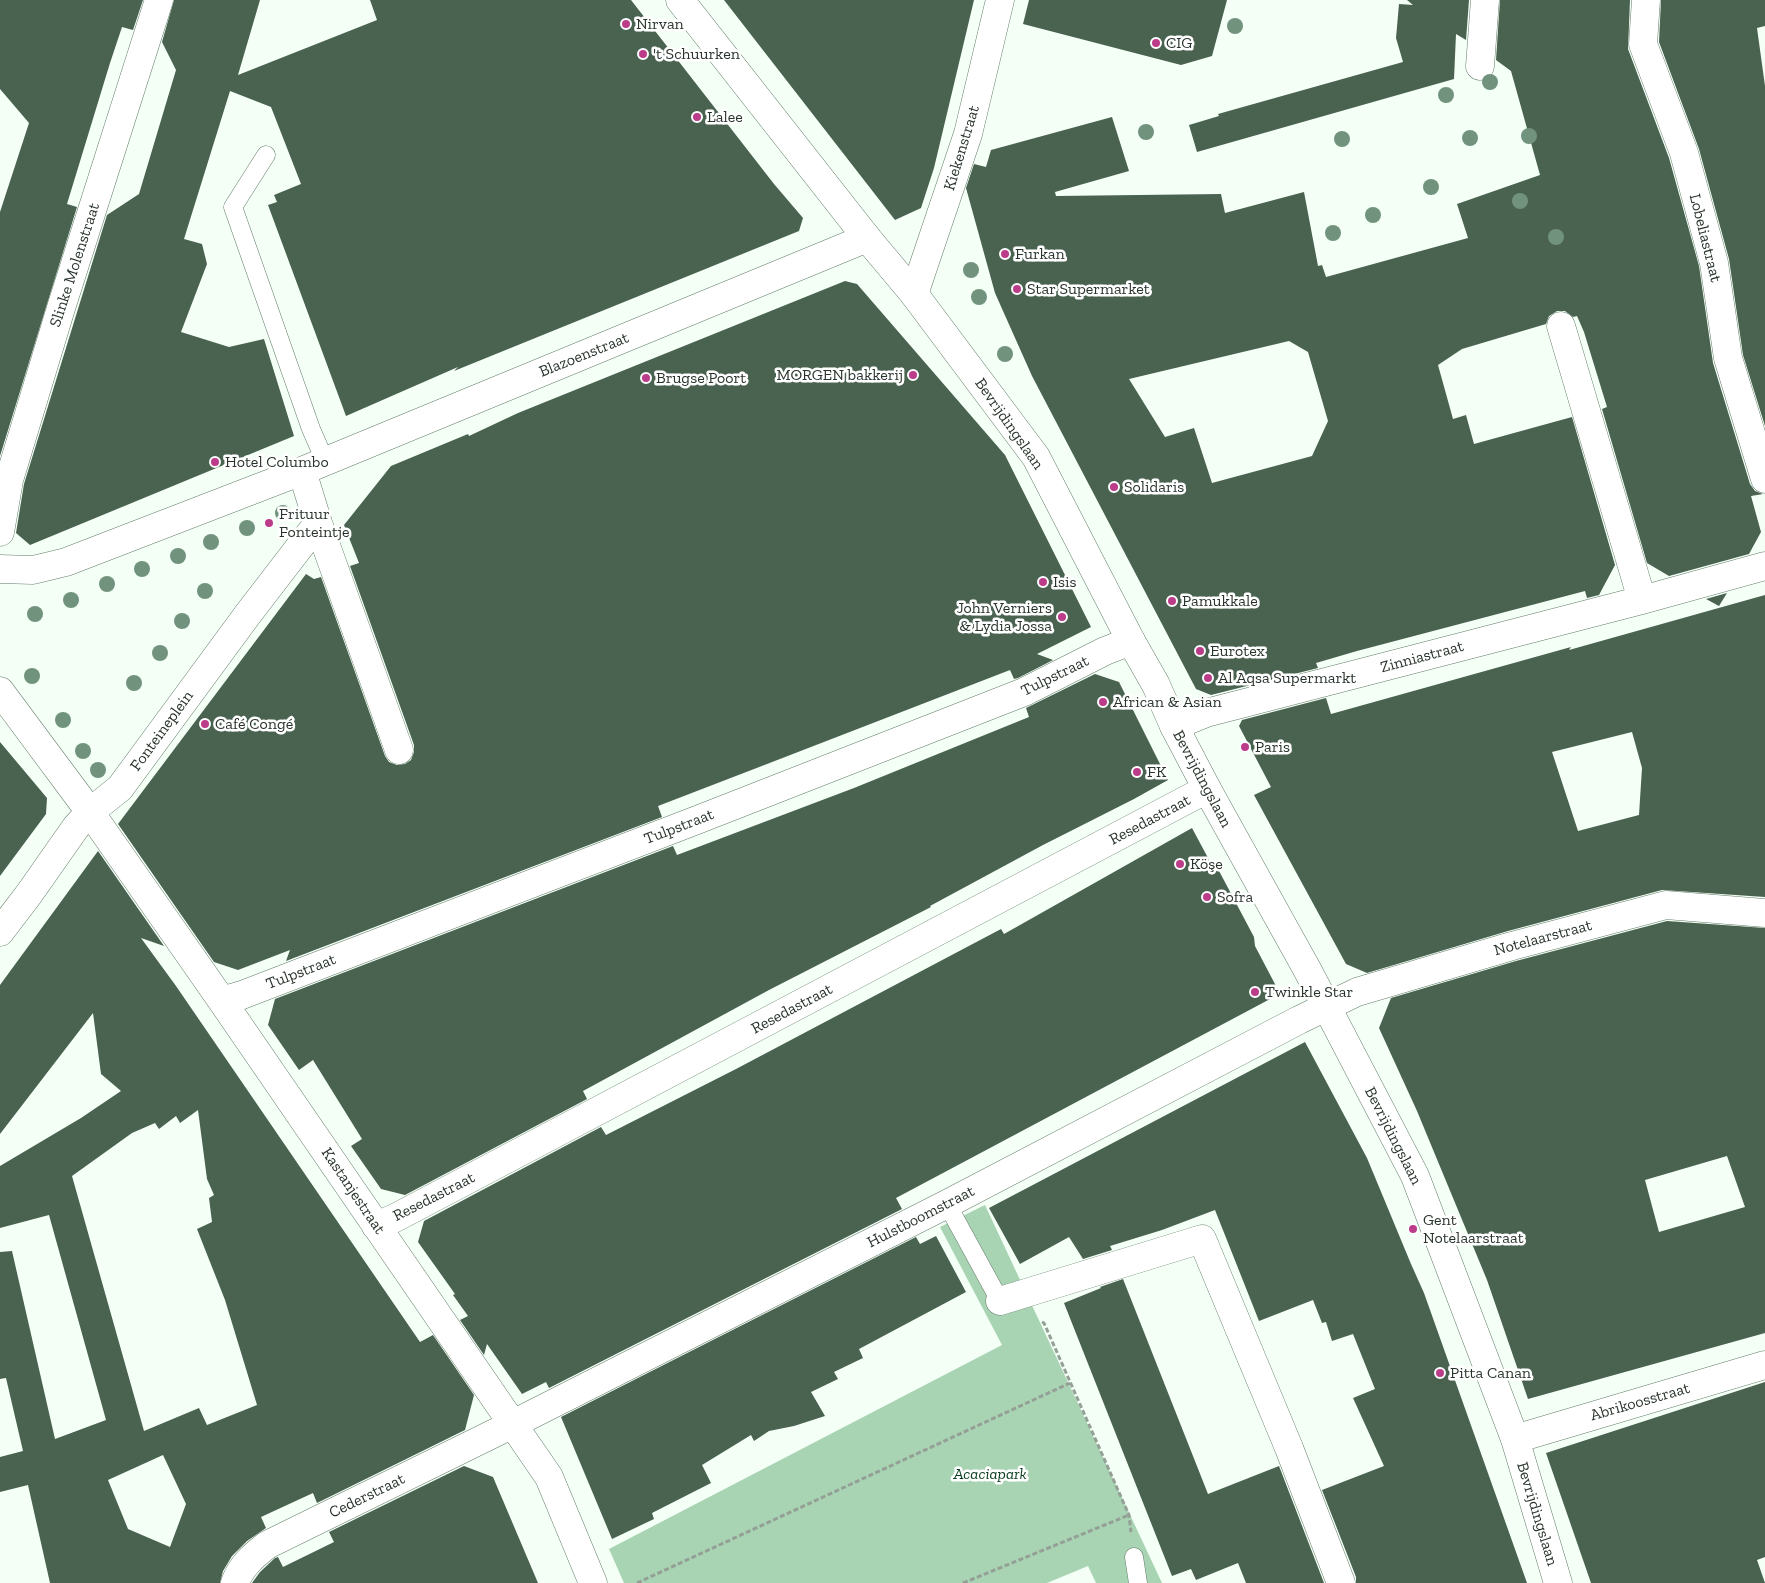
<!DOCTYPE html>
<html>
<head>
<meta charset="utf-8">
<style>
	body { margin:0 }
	canvas { display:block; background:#f4fff6 }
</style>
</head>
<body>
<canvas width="1765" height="1583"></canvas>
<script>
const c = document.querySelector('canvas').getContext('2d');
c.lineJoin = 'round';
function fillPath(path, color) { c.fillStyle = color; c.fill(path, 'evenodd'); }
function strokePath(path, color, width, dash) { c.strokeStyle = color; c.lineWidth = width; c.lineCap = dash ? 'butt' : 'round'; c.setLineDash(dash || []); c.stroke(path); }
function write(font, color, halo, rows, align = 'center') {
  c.font = font + ' "Zilla Slab",serif'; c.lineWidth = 5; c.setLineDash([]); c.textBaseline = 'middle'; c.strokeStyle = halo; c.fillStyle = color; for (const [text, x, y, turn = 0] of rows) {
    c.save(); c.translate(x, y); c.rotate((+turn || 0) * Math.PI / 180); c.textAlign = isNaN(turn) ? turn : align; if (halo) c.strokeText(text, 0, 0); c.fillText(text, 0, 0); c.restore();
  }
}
const green = new Path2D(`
	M985,1205L1162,1583H1096L1088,1566L1047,1583H624L609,1549L1002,1345L940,1227Z`);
const building = new Path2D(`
	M0,0H143L133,30L122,27L110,63L67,204L77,207L0,456V212L29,123L0,89Z
	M174,0H260L238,75L377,20L370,0H631L774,184L803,218L799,231L454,371L458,367L346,416L268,205L277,202L274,195L301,184L271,107L230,91L184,239L202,244L207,264L181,332L229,347L264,339L294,436L30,545L16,533L24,484L107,215L139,194L176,70L162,42Z
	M724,0H974L934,168L921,208L895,220Z
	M1029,0H1227L1212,56L1181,65L1023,24Z
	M1407,0H1469L1466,40L1456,34L1454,79L1197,152L1189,125L1219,116L1218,114L1403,62L1396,38L1399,4L1413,5Z
	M1500,0H1630L1628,49L1669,158L1699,266L1713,363L1750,484L1755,491L1763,494L1751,496L1761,532L1749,554L1669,576L1647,563L1602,409L1607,407L1584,332L1577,316L1573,317L1565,311H1557L1549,316L1546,324L1462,349L1438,365L1453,419L1466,415L1474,444L1572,417L1615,565L1599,595L1587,598L1585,591L1357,651L1316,663L1318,668L1211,695L1196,689L1032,376L995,293L966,188L974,164L986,167L991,150L1112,117L1129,171L1055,192L1056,196L1221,194L1225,213L1304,192L1318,266L1322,265L1326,277L1468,238L1457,204L1540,175L1511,71L1496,60ZM1289,341L1308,352L1328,421L1312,456L1212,483L1194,428L1165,437L1129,379Z
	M1661,0H1765V26L1757,28L1765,86V426L1743,355L1729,259L1699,149L1659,42Z
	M845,281L857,284L1005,455L1091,627L1037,654L1053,660L1018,678L1014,679L1010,670L767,764L658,806L662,817L286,961L290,950L238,970L214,962L118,824L306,574L314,579L321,577L385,756L389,762L397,765L405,764L411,760L414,752V745L350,566L359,563L344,525L391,466L468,434L469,436L518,413Z
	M1727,593L1719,606L1706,599Z
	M1765,595V897L1662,890L1508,931L1367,973L1346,964L1254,795L1271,787L1239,726L1242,720L1326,698L1331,714L1571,647L1569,650ZM1632,732L1642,768L1639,815L1578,831L1552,752Z
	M1095,674L1119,682L1168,780L1134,799L1043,845L930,906L931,907L769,990L583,1091L587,1099L405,1195L381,1189L351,1146L362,1139L313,1060L299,1070L268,1025L275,999L673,846L677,855L854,788L1029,717L1026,708Z
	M0,742L47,798L46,814L0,876Z
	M1192,828L1215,871L1218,869L1254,937L1255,946L1276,986L1272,998L896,1198L902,1209L549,1388L546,1382L522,1394L487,1344L484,1355L460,1320L468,1316L453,1295L455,1294L418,1242L424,1221L601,1127L606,1135L736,1069L1001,929L1004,934Z
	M98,851L164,946L141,938L176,986L420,1342L433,1335L474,1395L465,1430L317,1503L313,1493L261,1517L266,1528L247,1541L232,1556L223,1571L220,1583H50L28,1485L0,1492V1457L23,1451L6,1378L0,1379V1252L12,1251L55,1439L106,1420L49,1215L0,1228V1166L81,1118L121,1091L101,1074L93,1013L0,1134V985ZM198,1110L207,1179L214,1195L209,1198L212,1222L197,1229L225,1300L257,1405L207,1425L199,1408L144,1431L72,1176L132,1133L155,1123L159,1129L176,1116L180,1123ZM163,1455L186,1504L170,1547L128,1529L108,1480Z
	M1667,921L1765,928V1333L1528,1399L1487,1280L1417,1111L1379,1028L1391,998L1516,961ZM1727,1156L1745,1207L1659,1232L1645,1180Z
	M1305,1042L1367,1158L1411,1264L1424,1293L1527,1583H1356V1577L1322,1490L1384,1466L1353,1398L1375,1389L1353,1334L1332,1341L1326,1322L1322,1323L1313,1300L1259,1321L1215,1210L1162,1230L1110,1246L1112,1250L1083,1259L1069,1237L1020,1264L989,1208Z
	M936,1236L966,1292L859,1349L863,1358L834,1372L838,1379L811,1392L825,1416L794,1426L769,1431L754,1441L751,1435L702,1465L711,1483L652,1513L654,1519L612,1539L561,1417L916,1237L920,1244Z
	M1123,1279L1208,1494L1279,1466L1324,1583H1246L1238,1563L1196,1580L1191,1569L1172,1576L1064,1303L1101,1288L1100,1287Z
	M1765,1382V1557L1757,1560L1765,1583H1591L1546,1453Z
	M464,1466L493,1477L538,1583H252L260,1572L275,1558L278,1557L283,1567L334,1542L329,1532Z`);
const path = new Path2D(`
	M1042,1322L1044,1323L1129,1515L1131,1532
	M637,1583L1070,1383
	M963,1583L1129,1515`);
const lane = new Path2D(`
	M266,155L233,207L311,429L325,461
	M947,1204L1000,1301
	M1134,1557L1138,1583`);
const street = new Path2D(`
	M1646,0L1643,44L1684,153L1714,263L1728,358L1765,479
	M1480,66L1485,0
	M914,294L968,134L1000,0
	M1561,326L1642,600
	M302,471L867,238
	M318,523L399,750
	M0,532L9,480L61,308L159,0
	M0,569L33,570L66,562L302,471L318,523L248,614L120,788L90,812L76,827L29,894L0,932
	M0,691L90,812L222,1001L549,1477L593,1583
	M1174,726L1206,713L1642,600L1765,566
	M222,1001L242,995L697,820L1024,692L1105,651L1131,641
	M376,1226L395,1218L1207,789
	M1000,1301L1202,1239L1289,1448L1341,1583
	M1515,1439L1765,1365
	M235,1583C241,1566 253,1556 267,1545L513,1424L947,1204L1299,1020L1357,992L1512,946L1666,905L1765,913`);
const secondary = new Path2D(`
	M680,0L867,238L914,294L1036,457L1131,641L1156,685L1174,726L1207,789L1308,971L1415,1176L1515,1439L1558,1583`);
const trees = [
	[1235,26],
	[1490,82],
	[1446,95],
	[1146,132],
	[1529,136],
	[1470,138],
	[1342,139],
	[1431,187],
	[1520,201],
	[1373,215],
	[1333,233],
	[1556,237],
	[971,270],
	[979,297],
	[1005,354],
	[283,513],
	[247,528],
	[211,542],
	[178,556],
	[142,569],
	[107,584],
	[205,591],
	[71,600],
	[35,614],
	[182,621],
	[160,653],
	[32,676],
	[134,683],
	[63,720],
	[83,751],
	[98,770]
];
const markers = [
	[626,24,5,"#bb3c89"],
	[1156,43,5,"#bb3c89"],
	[643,54,5,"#bb3c89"],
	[697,117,5,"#bb3c89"],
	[1005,254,5,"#bb3c89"],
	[1017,289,5,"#bb3c89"],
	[913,375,5,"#bb3c89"],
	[646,378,5,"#bb3c89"],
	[215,462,5,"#bb3c89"],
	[1114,487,5,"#bb3c89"],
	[269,523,5,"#bb3c89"],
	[1043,582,5,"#bb3c89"],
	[1172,601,5,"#bb3c89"],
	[1062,617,5,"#bb3c89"],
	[1200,651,5,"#bb3c89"],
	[1208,678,5,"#bb3c89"],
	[1103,702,5,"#bb3c89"],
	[205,724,5,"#bb3c89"],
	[1245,747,5,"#bb3c89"],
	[1137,772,5,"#bb3c89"],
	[1180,864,5,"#bb3c89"],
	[1207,897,5,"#bb3c89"],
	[1255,992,5,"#bb3c89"],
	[1413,1229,5,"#bb3c89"],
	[1440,1373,5,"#bb3c89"]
];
const poiNames = [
	["Nirvan",636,24],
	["CIG",1166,43],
	["'t Schuurken",653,54],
	["Lalee",707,117],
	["Furkan",1015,254],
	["Star Supermarket",1027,289],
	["MORGEN bakkerij",903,375,"right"],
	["Brugse Poort",656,378],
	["Hotel Columbo",225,462],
	["Solidaris",1124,487],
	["Frituur",279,514],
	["Fonteintje",279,532],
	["Isis",1053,582],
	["Pamukkale",1182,601],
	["John Verniers",1052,608,"right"],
	["& Lydia Jossa",1052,626,"right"],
	["Eurotex",1210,651],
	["Al Aqsa Supermarkt",1218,678],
	["African & Asian",1113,702],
	["Café Congé",215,724],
	["Paris",1255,747],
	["FK",1147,772],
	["Köşe",1190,864],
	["Sofra",1217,897],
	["Twinkle Star",1265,992],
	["Gent",1423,1220],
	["Notelaarstraat",1423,1238],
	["Pitta Canan",1450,1373]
];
const streetNames = [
	["Kiekenstraat",962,148,-73],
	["Lobeliastraat",1705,238,76],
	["Slinke Molenstraat",75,265,-72],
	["Blazoenstraat",584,355,-22],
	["Bevrijdingslaan",1009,424,55],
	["Zinniastraat",1422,657,-15],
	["Tulpstraat",1055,676,-26],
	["Fonteineplein",162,731,-54],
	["Bevrijdingslaan",1202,779,62],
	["Resedastraat",1150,820,-28],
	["Tulpstraat",679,827,-21],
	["Notelaarstraat",1543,938,-15],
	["Tulpstraat",301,972,-21],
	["Resedastraat",792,1009,-28],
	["Bevrijdingslaan",1393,1136,63],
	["Kastanjestraat",353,1191,56],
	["Resedastraat",434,1197,-27],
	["Hulstboomstraat",921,1217,-27],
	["Abrikoosstraat",1640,1402,-16],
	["Cederstraat",367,1496,-26],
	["Bevrijdingslaan",1537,1514,73]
];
const parkNames = [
	["Acaciapark",990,1474]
];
fillPath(green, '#a8d4b3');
fillPath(building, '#4a6250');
strokePath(lane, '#657d6b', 19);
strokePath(street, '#657d6b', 29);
strokePath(secondary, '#657d6b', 29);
strokePath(path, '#949f96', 3, [5, 2.5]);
strokePath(lane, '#fff', 18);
strokePath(street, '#fff', 28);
strokePath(secondary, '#fff', 28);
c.fillStyle = '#71937e';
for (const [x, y] of trees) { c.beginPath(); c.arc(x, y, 8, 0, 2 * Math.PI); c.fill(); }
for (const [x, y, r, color] of markers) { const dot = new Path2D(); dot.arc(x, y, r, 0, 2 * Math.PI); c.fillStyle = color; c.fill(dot); strokePath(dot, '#fff', 2); }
write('16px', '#29342c', '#fff', poiNames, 'left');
write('16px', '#29342c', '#fff', streetNames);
write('italic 16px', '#053b1c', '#fff', parkNames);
</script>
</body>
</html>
